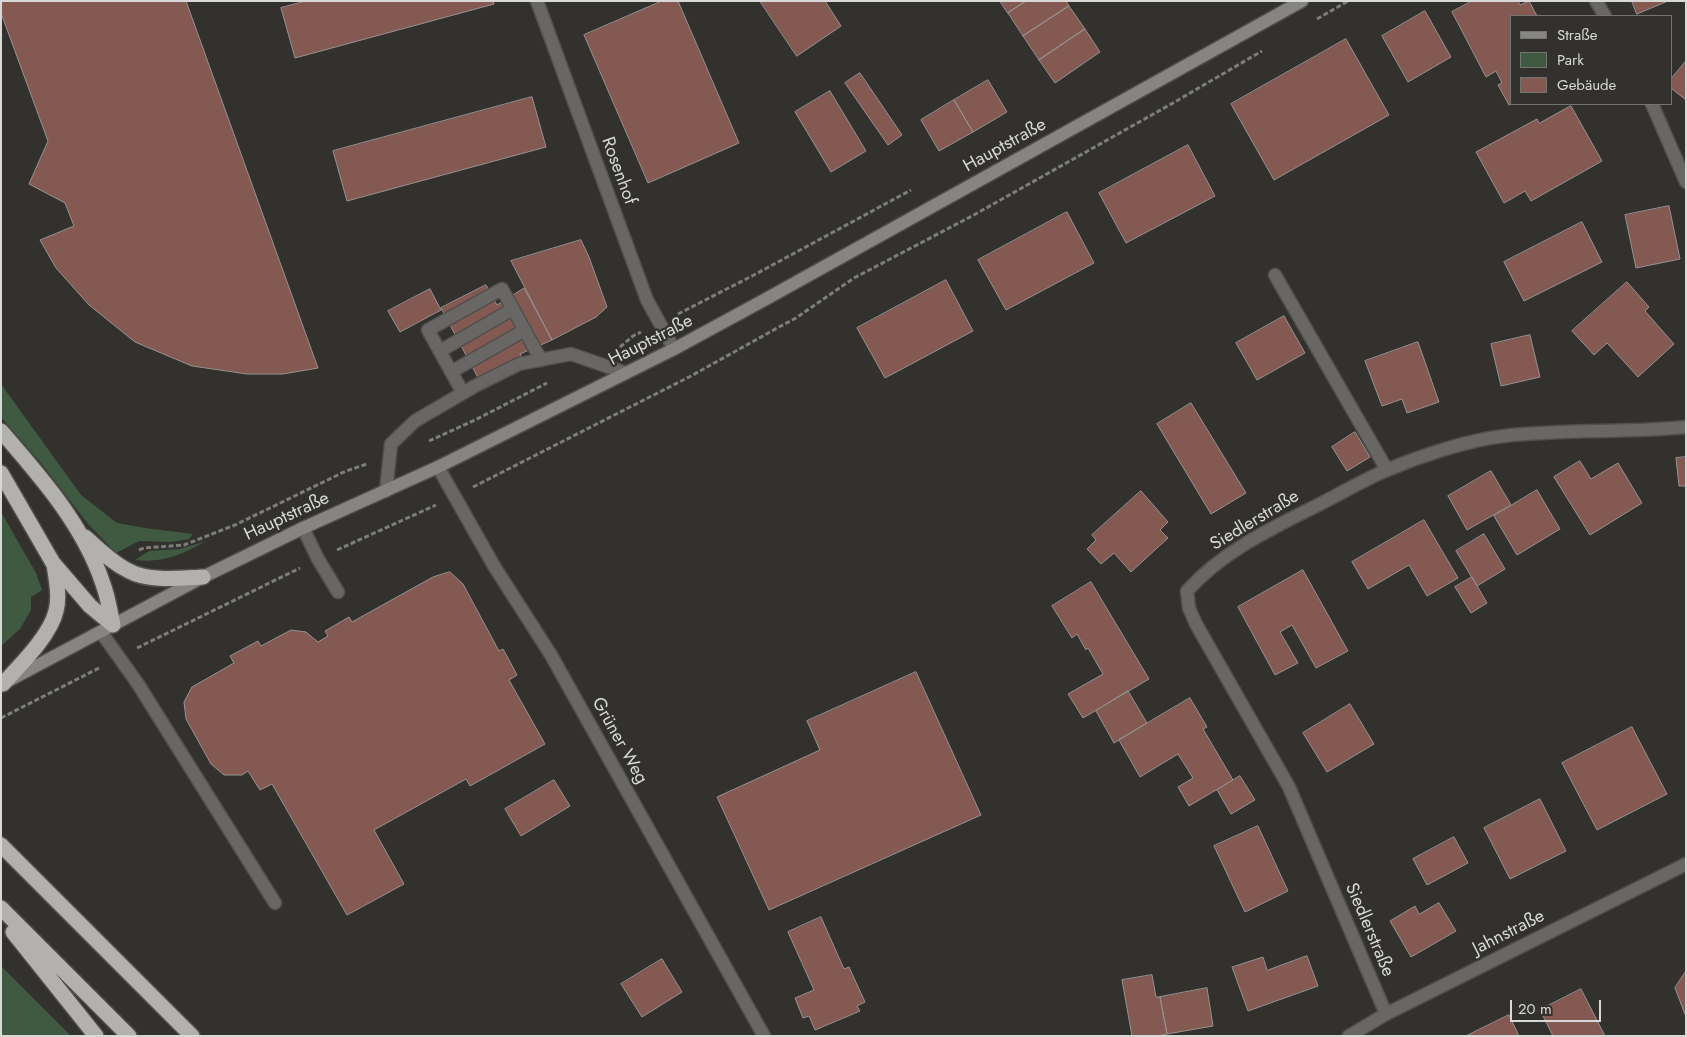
<!DOCTYPE html>
<html>
<head>
<meta charset="utf-8">
<style>
	body { margin:0 }
	#map { position:relative; width:1687px; height:1037px; overflow:hidden; background:#32312e; font-family:Jost,sans-serif }
	canvas { display:block }
	.frame { position:absolute; inset:0; border:2px solid #d8d8d6; pointer-events:none }
	.legend { position:absolute; left:1510px; top:15px; width:162px; height:90px; box-sizing:border-box; background:#32312e; border:1px solid #747471; margin:0; padding:6px 9px; list-style:none; font-size:15px; color:#d8d8d6 }
	.legend li { display:flex; align-items:center; gap:10px; height:25px }
	.legend b { width:25px; border:1px solid #747471 }
	.scale { position:absolute; left:1510px; top:1000px; width:91px; height:22px; box-sizing:border-box; border:2px solid #d8d8d6; border-top:0; padding-left:6px; font-size:15px; line-height:18px; white-space:nowrap; color:#d8d8d6; -webkit-text-stroke:4px #32312e; paint-order:stroke }
</style>
</head>
<body>
<div id="map">
<canvas width="1687" height="1037"></canvas>
<div class="frame"></div>
<ul class="legend">
<li><b style="height:6px;background:#868583"></b>Straße</li>
<li><b style="height:14px;background:#3f5a41"></b>Park</li>
<li><b style="height:14px;background:#835952"></b>Gebäude</li>
</ul>
<div class="scale">20 m</div>
</div>
<script>
const c = document.querySelector('canvas').getContext('2d');
c.lineJoin = 'round';
function fillPath(path, color) { c.fillStyle = color; c.fill(path, 'evenodd'); }
function strokePath(path, color, width, dash) { c.strokeStyle = color; c.lineWidth = width; c.lineCap = dash ? 'butt' : 'round'; c.setLineDash(dash || []); c.stroke(path); }
function write(font, color, halo, rows, align = 'center') {
  c.font = font + ' Jost,sans-serif'; c.lineWidth = 4.5; c.setLineDash([]); c.textBaseline = 'middle'; c.strokeStyle = halo; c.fillStyle = color; for (const [text, x, y, turn = 0] of rows) {
    c.save(); c.translate(x, y); c.rotate((+turn || 0) * Math.PI / 180); c.textAlign = isNaN(turn) ? turn : align; if (halo) c.strokeText(text, 0, 0); c.fillText(text, 0, 0); c.restore();
  }
}
const green = new Path2D(`
	M1,384L81,495L117,523L145,528L193,534L189,539L171,542L139,541L116,553L88,524L41,463L1,417Z
	M1,512L36,573L42,590L31,597V610L20,629L1,646Z
	M206,541C181,555 164,563 135,560L149,551L180,549Z
	M1,966L71,1036H1Z`);
const building = new Path2D(`
	M1,1H186L318,368L283,374H247L192,366L135,342L89,305L56,268L40,240L74,226L65,203L29,184L48,141L1,13Z
	M306,1H493L494,4L295,58L281,8Z
	M662,1H678L739,143L648,183L584,35Z
	M760,1H825L841,26L797,56Z
	M1000,1H1026L1008,13Z
	M1026,1H1066L1069,6L1023,36L1008,13Z
	M1472,1H1518L1520,5L1529,1L1537,16H1511V104L1509,105L1498,85L1502,83L1496,71L1486,77L1452,12Z
	M1632,1H1668L1637,14Z
	M1069,6L1085,29L1039,60L1023,36Z
	M1425,11L1451,57L1408,82L1382,36Z
	M1085,29L1100,52L1055,83L1039,60Z
	M1346,39L1389,115L1274,180L1231,104Z
	M1686,61V100L1671,88V79Z
	M860,73L902,135L888,145L845,83Z
	M988,80L1007,112L973,132L954,100Z
	M830,91L866,151L831,172L795,112Z
	M532,97L546,147L347,201L333,151Z
	M954,100L973,132L939,151L921,120Z
	M1571,106L1602,161L1531,201L1525,191L1504,203L1476,152L1537,119L1539,123Z
	M1188,145L1215,196L1126,243L1099,193Z
	M1669,206L1680,259L1636,268L1625,215Z
	M1067,212L1094,263L1006,310L978,260Z
	M1582,222L1602,262L1524,301L1504,262Z
	M581,240L589,257L607,307L596,317L552,340L511,261Z
	M946,280L973,331L885,378L857,328Z
	M1627,282L1649,307L1645,311L1674,344L1638,377L1607,343L1594,355L1572,331Z
	M486,285L497,305L524,288L552,340L520,354L527,367L484,389L441,308Z
	M430,289L441,310L400,332L388,311Z
	M1284,316L1305,353L1257,380L1236,343Z
	M1530,335L1540,377L1501,386L1491,344Z
	M1418,342L1439,402L1407,413L1402,399L1382,406L1365,361Z
	M1191,403L1246,493L1211,514L1157,424Z
	M1355,432L1370,457L1347,471L1332,447Z
	M1686,457V486H1679L1676,458Z
	M1580,461L1591,479L1618,463L1642,503L1590,535L1554,477Z
	M1491,471L1511,505L1467,530L1448,496Z
	M1537,490L1560,529L1517,555L1494,516Z
	M1141,491L1168,522L1160,530L1168,538L1131,572L1114,553L1101,564L1087,549L1096,540L1092,535Z
	M1424,520L1458,578L1427,596L1409,565L1368,589L1352,562Z
	M1484,534L1505,569L1477,586L1456,551Z
	M1303,570L1348,651L1316,668L1292,625L1280,632L1298,663L1275,675L1238,607Z
	M450,572L463,584L499,651L503,649L508,658L517,675L509,680L545,744L470,786L466,779L374,830L404,884L347,915L272,784L260,790L248,771L242,775H224L211,764L186,719L184,702L192,687L234,663L230,656L258,641L261,646L291,630L306,632L318,642L328,636L325,631L349,617L352,622L433,577Z
	M1472,577L1487,603L1471,613L1455,587Z
	M1091,582L1149,679L1083,718L1068,694L1103,674L1088,648L1086,650L1077,634L1072,638L1052,606Z
	M916,672L981,815L769,910L717,797L820,750L807,721Z
	M1128,691L1147,723L1114,743L1096,711Z
	M1190,698L1207,727L1203,729L1233,780L1189,806L1178,787L1193,778L1178,754L1140,777L1119,740Z
	M1350,704L1374,744L1327,772L1303,733Z
	M1632,727L1667,794L1597,830L1562,763Z
	M1240,776L1255,800L1231,814L1217,790Z
	M554,780L570,806L521,836L505,809Z
	M1540,799L1566,851L1510,879L1484,828Z
	M1258,826L1288,891L1245,912L1214,846Z
	M1454,837L1468,863L1427,885L1413,859Z
	M1439,903L1456,931L1411,957L1390,921L1415,906L1419,914Z
	M821,917L844,969L849,967L865,1002L857,1006L860,1011L815,1030L809,1016L803,1018L795,998L814,990L788,932Z
	M1307,956L1318,986L1248,1011L1232,967L1263,957L1267,970Z
	M662,959L682,992L642,1017L621,984Z
	M1686,971V1017L1675,988Z
	M1152,975L1156,997H1160L1167,1034L1158,1036H1132L1122,980Z
	M1207,988L1213,1026L1167,1034L1160,997Z
	M1581,989L1605,1036H1553L1540,1010Z
	M1509,1015L1519,1036H1466Z`);
const path = new Path2D(`
	M1317,19L1348,1
	M678,314L754,275L911,190
	M620,347L633,336L641,332
	M429,441L475,420L547,383
	M473,487L691,376L779,327L796,318L854,278L972,216L1173,103L1262,51
	M139,550L144,548L184,545L235,525L346,471L367,464
	M337,550L436,505
	M137,648L300,568
	M1,718L101,667`);
const service = new Path2D(`
	M1275,275L1387,470
	M440,351L513,309
	M451,372L525,330
	M463,393L428,330L502,289L541,360
	M386,491L391,444L415,421L475,386L519,364L571,354L626,373
	M303,528L318,559L338,592
	M101,632L138,684L275,903`);
const minor = new Path2D(`
	M537,1L647,300L674,349
	M1596,1L1605,16
	M1652,104L1686,182
	M438,467L494,566L551,655L764,1036
	M1386,1014L1289,787L1196,624L1189,608L1187,591C1222,552 1270,529 1316,506C1340,494 1363,480 1387,470C1420,456 1468,440 1504,436C1564,429 1625,433 1686,427
	M1349,1036L1386,1014L1686,864`);
const secondary = new Path2D(`
	M8,681L203,577L303,528L438,467L674,349L766,299L1302,1`);
const motorway = new Path2D(`
	M1,431C41,477 84,526 103,584C108,597 110,612 113,625
	M1,473L53,563L90,606L113,625
	M85,537C99,549 112,563 129,571C149,582 181,578 203,577
	M3,684C20,665 50,636 56,611C60,596 56,580 54,564
	M1,845L192,1036
	M1,908L129,1036
	M13,932L96,1036`);
const streetNames = [
	["Hauptstraße",1005,146,-29],
	["Rosenhof",618,171,70],
	["Hauptstraße",651,341,-27],
	["Hauptstraße",287,517,-25],
	["Siedlerstraße",1255,521,-31],
	["Grüner Weg",619,741,61],
	["Siedlerstraße",1369,930,67],
	["Jahnstraße",1509,933,-27]
];
fillPath(green, '#3f5a41');
fillPath(building, '#835952');
strokePath(building, '#979291', 1);
strokePath(service, '#504f4c', 15);
strokePath(minor, '#504f4c', 15);
strokePath(secondary, '#504f4c', 15);
strokePath(motorway, '#504f4c', 18);
strokePath(path, '#7d7d7a', 3, [5, 2.5]);
strokePath(service, '#686766', 12);
strokePath(minor, '#686766', 12);
strokePath(secondary, '#868583', 12);
strokePath(motorway, '#b2b1ad', 15);
write('18px', '#d8d8d6', '#32312e', streetNames);
</script>
</body>
</html>
